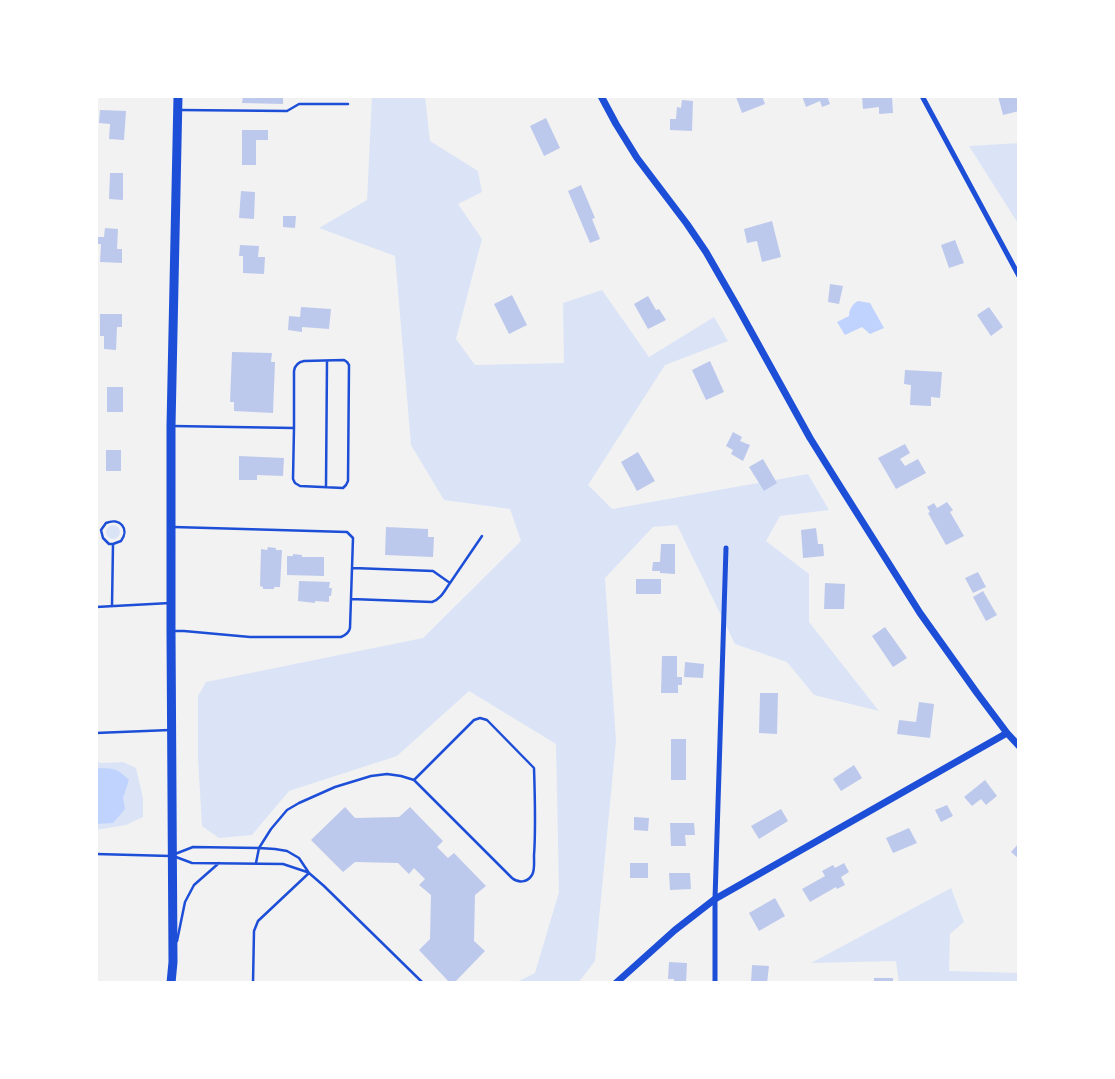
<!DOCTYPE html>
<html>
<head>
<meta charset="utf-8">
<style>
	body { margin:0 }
	#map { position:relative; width:1115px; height:1079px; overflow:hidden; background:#f2f2f2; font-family:"PT Sans Narrow",sans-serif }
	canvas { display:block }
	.frame { position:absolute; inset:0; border:98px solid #fff; pointer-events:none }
</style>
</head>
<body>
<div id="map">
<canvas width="1115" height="1079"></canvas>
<div class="frame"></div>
</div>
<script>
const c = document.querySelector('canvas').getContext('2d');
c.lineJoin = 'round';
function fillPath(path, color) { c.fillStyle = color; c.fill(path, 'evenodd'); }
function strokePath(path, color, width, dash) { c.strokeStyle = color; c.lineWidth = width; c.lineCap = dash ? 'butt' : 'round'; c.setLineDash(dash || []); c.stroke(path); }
const green = new Path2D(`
	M372,96H425L430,141L478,171L482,192L458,204L482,239L456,339L475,365L564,363L563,303L602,290L649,357L714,317L728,341L665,365L588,485L612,509L808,474L829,510L780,516L766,541L809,574V622L879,711L814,695L787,662L735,644L677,525L653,527L605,578L616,741L595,961L578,983H515L535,973L559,892L556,744L469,691L397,756L289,791L252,835L219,838L202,826L198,759V696L206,682L423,638L521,541L510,509L444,500L411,445L395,256L319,228L367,200Z
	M1019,143V225L969,146Z
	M106 532a7 7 0 1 1 14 0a7 7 0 1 1-14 0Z
	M96,761L101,763L123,762L136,768L143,798V817L126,825L96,830Z
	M951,888L964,922L950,934L949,971L1019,973V983H899L896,961L811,963Z`);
const water = new Path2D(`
	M858,301L870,303L884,328L870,334L862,327L845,335L837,322L849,316C849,310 852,304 858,301Z
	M96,768C114,769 116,767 129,780L123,798L125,809L113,823L96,824Z`);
const building = new Path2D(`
	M243,96H283V104L242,103Z
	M738,96H762L765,104L742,113L736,97Z
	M802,96H827L830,104L822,107L820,101L806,107Z
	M862,96L892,97L893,113L879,114V107L863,109Z
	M998,96H1019V111L1003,115Z
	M682,100L693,101L692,131L670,130V119H676L677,107L681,108Z
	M100,110L126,111L124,140L109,139L110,124L99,123Z
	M546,118L560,148L544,156L530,126Z
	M242,130H268V140H256V165H242Z
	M110,173H123V200L109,199Z
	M581,185L595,218L592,219L600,239L590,243L568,191Z
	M241,191L255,192L254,219L239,218Z
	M283,216H296L295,228L283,227Z
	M772,221L781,257L762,262L757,241L747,243L744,229Z
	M105,228L118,229L117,249H122V263L100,262L101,244H96V237H104Z
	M955,240L964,263L949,268L941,245Z
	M240,245L259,246L258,257H265L264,274L243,273V256H239Z
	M830,284L843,286L839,304L828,302Z
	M512,295L527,325L509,334L494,304Z
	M648,296L656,310L659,309L666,320L648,329L634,304Z
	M301,307L331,309L329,329L302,327V332L288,330L289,316L300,317Z
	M989,307L1003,327L991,336L977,315Z
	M100,314H122V327H117L116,350L104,349V336H100Z
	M232,352L272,353L271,362H275L273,413L234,411V402H230Z
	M710,361L724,392L706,400L692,370Z
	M905,370L942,372L940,398L931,397V406L910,405L911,385L904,384Z
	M107,387H123V412H107Z
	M733,432L742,437L740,441L750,445L743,461L731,454L733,450L726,446Z
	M905,444L910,453L900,459L905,466L918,459L926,473L896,489L878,458Z
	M106,450H121V471H106Z
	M638,452L655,481L637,491L621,462Z
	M239,456L284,458L283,476L257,475V480H239Z
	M763,459L777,483L764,491L749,467Z
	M947,502L953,510L950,512L964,536L946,545L928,513L930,512L927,507L934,503L937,508Z
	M386,527L428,529V537H434L433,557L385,555Z
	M816,528L818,544H823L824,556L803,558L801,530Z
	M661,544H675V574L660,573V571H652L653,562H660Z
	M268,547L276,548V550H282L280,587H274V589H263V587L260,586L261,549L267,550Z
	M293,554L302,555V557H324V576L287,575V556H293Z
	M978,572L986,587L973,593L965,578Z
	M636,579H661V594H636Z
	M299,581L330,582L329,588H332L331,596H329V602L315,601V603L298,601Z
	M825,583L845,584L844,609H824Z
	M983,591L997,615L986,621L973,597Z
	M885,627L907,658L893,667L872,636Z
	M662,656H677V677H682V685H678V693H661Z
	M685,662L704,664L703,678L684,677Z
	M760,693H778L777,734L759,733Z
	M919,702L934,704L930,738L897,734L899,720L916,722Z
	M671,739H686V780H671Z
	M854,765L862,778L841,791L833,779Z
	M985,780L997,796L986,805L981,799L972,806L964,797Z
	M947,805L953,816L941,822L935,810Z
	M345,807L355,818L399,817L410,807L443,841L437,847L448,858L454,853L486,886L475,895L474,941L485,951L454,983H450L419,950L430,939L431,895L419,885L425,879L414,868L409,874L398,863L355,862L343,872L311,840Z
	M781,809L788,821L759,839L751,826Z
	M634,817L649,818L648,831L634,830Z
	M670,823H694L695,835H685L686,846H671Z
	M909,828L917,843L893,853L886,838Z
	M1019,843V859L1011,852Z
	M630,863H648V878H630Z
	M844,863L849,872L841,877L845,885L837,889L836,887L810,902L802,889L825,876L822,871L833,865L835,868Z
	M669,873H690L691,889L670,890Z
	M775,898L785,916L759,931L749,913Z
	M669,962L687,963L686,983H674V979H668Z
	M752,965L769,966L767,983H751Z
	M874,978H893V983H874Z`);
const service = new Path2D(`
	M179,110L287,111L299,104H348
	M173,426L294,428L293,479L295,483L300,486L343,488L346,485L348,481L349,365L347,362L344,360L304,361C298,362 295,365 294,371V428
	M326,486L327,361
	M450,583L482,536
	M351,599L432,602C441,599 445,590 450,583L433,571L353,568
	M112,606L113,544L121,541C130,529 120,517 106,523L101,530L103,538L109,544H113
	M96,607L170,603
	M172,631H184L250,637H341C346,635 349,633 350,628L353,538L347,532L174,527
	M96,733L170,730
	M96,854L170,856
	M175,854L193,847L259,848L275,849L287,851L299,858L309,873L324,886L423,983
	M176,857L192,863L283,864L307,872
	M256,863L259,848L271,829L287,810L299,803L335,787L371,776L387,774L401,776L414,780L512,878C518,883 527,883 532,875C535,870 534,862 534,856C536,827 535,798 534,768L487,720L480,718L474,720L414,780
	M177,941L185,902L194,885L219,863
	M253,983L254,931L258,921L309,873`);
const minor = new Path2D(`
	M922,96L1019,276
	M715,983V899L726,548`);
const tertiary = new Path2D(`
	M601,96L616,124L637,158L687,224L706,252L737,306L810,438L838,483L920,613L977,693L1007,733L1019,746
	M616,983L675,930L715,899L1007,733`);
const trunk = new Path2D(`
	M171,983L173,962L171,631V426L178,96`);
fillPath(green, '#dbe4f7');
fillPath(water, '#bfd3fe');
fillPath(building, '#bdc9ec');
strokePath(service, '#1d4ed8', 2.5);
strokePath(minor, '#1d4ed8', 5);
strokePath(tertiary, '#1d4ed8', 7);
strokePath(trunk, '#1d4ed8', 9);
</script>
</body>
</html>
